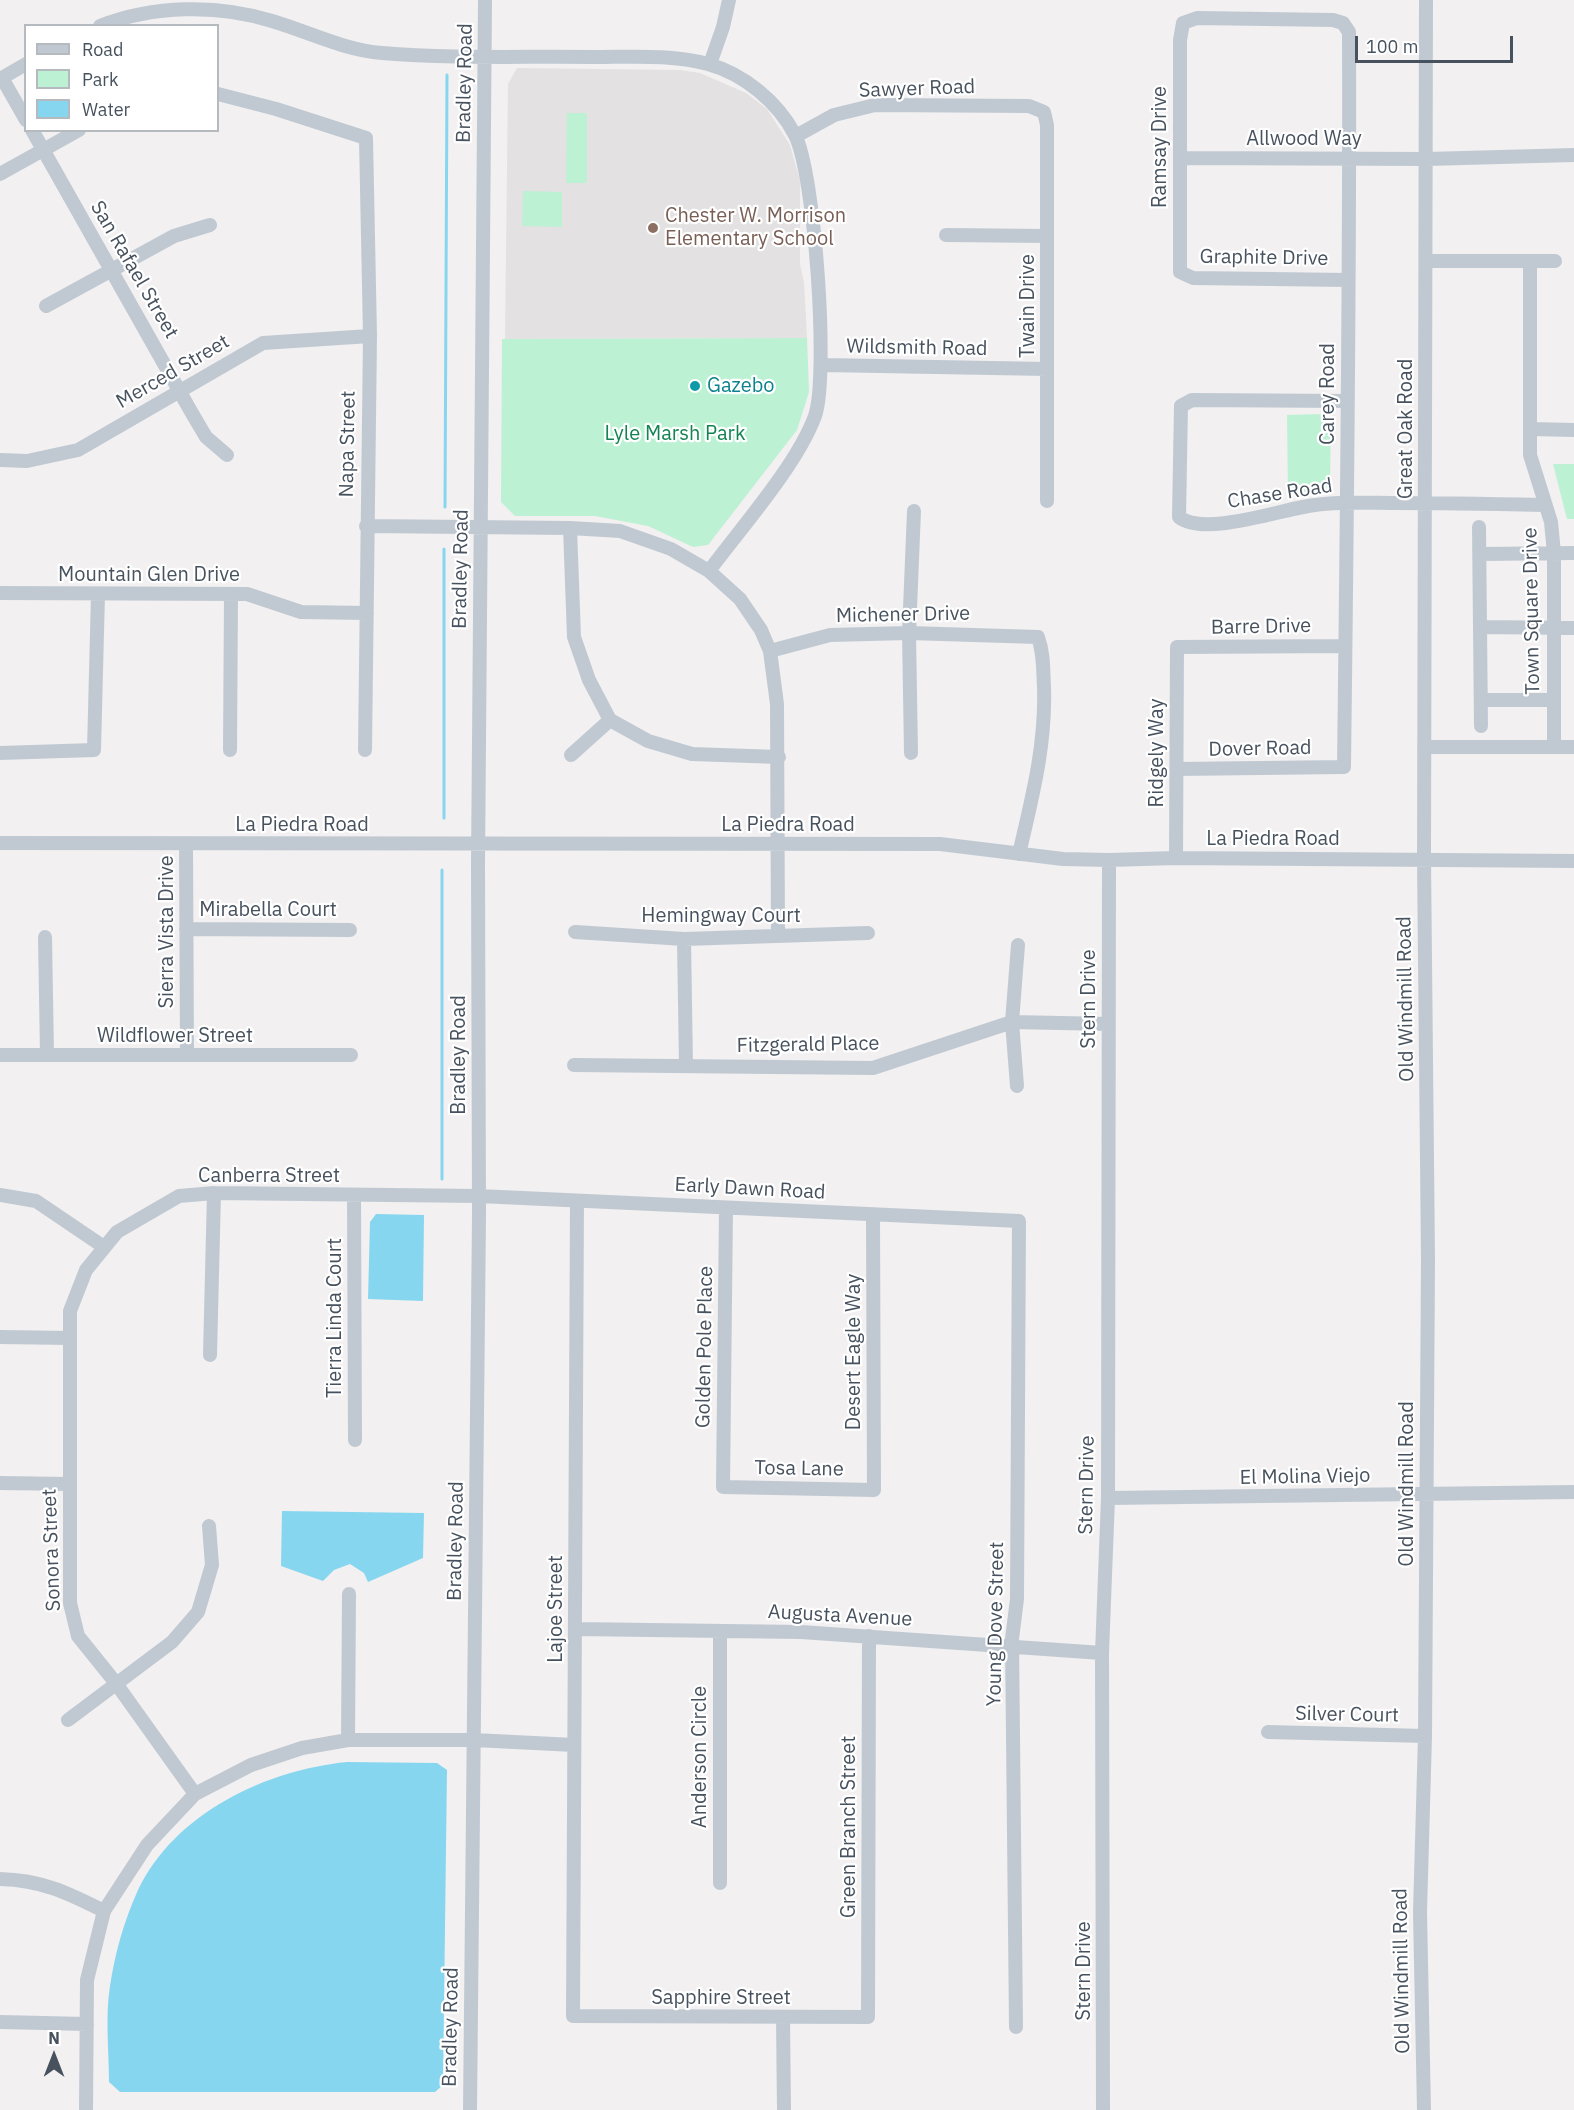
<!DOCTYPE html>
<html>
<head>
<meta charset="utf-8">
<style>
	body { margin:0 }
	#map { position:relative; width:1574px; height:2110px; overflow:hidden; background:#f2f0f0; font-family:"IBM Plex Sans",sans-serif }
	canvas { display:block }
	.legend { position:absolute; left:24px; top:24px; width:195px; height:108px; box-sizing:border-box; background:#fff; border:2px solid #b5babf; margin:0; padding:8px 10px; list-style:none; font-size:18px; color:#47525e }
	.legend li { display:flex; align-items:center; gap:12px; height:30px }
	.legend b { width:30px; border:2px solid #b5babf }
	.north { position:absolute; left:24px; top:2026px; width:60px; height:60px; -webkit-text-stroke:4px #fff; paint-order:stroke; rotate:0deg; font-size:16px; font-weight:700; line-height:24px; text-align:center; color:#47525e }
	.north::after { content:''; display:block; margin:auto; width:21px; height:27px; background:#47525e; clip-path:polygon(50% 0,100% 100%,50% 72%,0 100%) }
	.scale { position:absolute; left:1355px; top:36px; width:158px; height:27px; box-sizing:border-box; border:3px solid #47525e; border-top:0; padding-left:8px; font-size:18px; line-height:21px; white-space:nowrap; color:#47525e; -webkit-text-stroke:4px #fff; paint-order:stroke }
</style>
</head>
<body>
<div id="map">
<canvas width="1574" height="2110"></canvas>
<ul class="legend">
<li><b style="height:8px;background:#c0c9d2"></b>Road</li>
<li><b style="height:16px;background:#bcf1d3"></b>Park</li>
<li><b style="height:16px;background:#87d6f0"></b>Water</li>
</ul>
<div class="north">N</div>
<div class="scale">100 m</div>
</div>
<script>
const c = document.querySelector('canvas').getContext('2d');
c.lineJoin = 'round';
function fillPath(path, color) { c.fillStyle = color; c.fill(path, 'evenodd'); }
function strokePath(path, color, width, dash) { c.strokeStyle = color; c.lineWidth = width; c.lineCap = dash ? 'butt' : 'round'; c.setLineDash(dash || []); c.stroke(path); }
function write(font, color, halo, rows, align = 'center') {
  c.font = font + ' "IBM Plex Sans",sans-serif'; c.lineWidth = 4.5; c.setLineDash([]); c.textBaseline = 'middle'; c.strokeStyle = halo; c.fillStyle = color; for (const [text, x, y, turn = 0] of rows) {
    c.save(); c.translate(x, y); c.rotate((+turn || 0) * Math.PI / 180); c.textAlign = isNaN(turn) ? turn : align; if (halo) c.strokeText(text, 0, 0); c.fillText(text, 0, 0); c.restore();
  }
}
const education = new Path2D(`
	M517,68L680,70L700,73L746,93L767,109L790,145L800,181V264L804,282L807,338L505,339L508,84Z`);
const green = new Path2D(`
	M567,113H587V183H566Z
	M523,191L562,192V227L522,226Z
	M807,338L809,392L797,430L708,545L693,547L648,526L595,516H515L501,502L502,339Z
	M1323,414L1331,422L1330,483L1325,489L1288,494L1287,415Z
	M1553,464H1574V519H1567Z`);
const water = new Path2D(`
	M376,1214L424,1215L423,1301L368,1299L370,1222Z
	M282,1511L424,1513L423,1558L368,1582L364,1573L350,1564L334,1570L323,1581L281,1566Z
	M347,1762L437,1763L447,1770L443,2085L435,2092H120L109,2082C109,2051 105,2017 110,1986C115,1953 124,1921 138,1890C175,1813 266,1770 347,1762Z`);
const stream = new Path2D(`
	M445,507L447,75
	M444,818V549
	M442,1179V870`);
const minor = new Path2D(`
	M100,26C153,5 218,4 272,21C309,32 344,50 382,53C452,59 524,56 594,57C632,57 671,54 708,64C744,74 778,102 795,135C815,174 829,376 815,416C797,465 741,528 709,571
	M710,64L723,27L729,0
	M2,78L26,120
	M0,79L26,64
	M218,94L276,109L366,138L370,336L365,750
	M32,130L193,415L206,437L227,455
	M796,136L834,115L875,105L1029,106L1044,112L1047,125V501
	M1180,158L1427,159L1574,155
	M0,174L79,130
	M946,235L1047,236
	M1426,261H1555
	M1530,261V455L1551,522L1554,553V747
	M46,306L174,236L210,225
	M823,365L1047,369
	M1347,401L1192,400L1181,406L1179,517C1202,536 1275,512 1303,507C1333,501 1364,503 1394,503C1445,503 1495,504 1545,505
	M1530,429L1574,430
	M0,460L27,461L78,450L263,343L370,336
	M366,526L570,528L620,531L671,549L709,571L740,599L761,630L770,651L777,704L778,936
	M1479,527L1481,726
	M570,528L574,637L589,680L610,720L648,741L692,754L779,757
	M1480,554L1574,553
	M0,593L247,594L301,612L367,613
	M1480,627L1574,628
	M770,651L830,635L909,633L1038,637C1044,654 1043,670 1044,687C1046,745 1032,798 1019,854
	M1481,700H1554
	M1424,747H1574
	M230,750L231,594
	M0,753L94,750L98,594
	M911,753L909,633L914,511
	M571,755L610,720
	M1177,769L1344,767C1347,522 1350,277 1349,32L1343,23L1333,20L1197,18L1183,23L1180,40V272L1193,278L1348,280
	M0,843L940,844L1063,859L1109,860L1176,858L1574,861
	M186,844L187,1055
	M1176,858L1177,647L1345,646
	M186,929L350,930
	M575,932L684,939L868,933
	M45,937L47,1055
	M684,939L686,1066
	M0,1055H351
	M574,1065L873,1068L1012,1022L1108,1024
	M1017,1086L1012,1022L1018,945
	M0,1195L36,1201L104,1247
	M354,1195L355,1440
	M577,1201L573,2016L868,2017L869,1636
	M726,1208L723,1487L874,1490L873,1215
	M0,1337L70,1338
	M210,1355L214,1193
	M0,1483L69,1484
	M1108,1498L1574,1492
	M575,1629L801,1632L1102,1653
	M720,1631V1883
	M68,1720L172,1642L198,1612L212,1565L209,1526
	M1268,1732L1425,1736
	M348,1740L349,1594
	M195,1794L115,1682L78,1636L70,1603V1311L86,1270L117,1232L179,1196L214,1193L479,1196L1019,1221L1017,1599L1012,1639L1016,2027
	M0,1879C42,1880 68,1893 104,1911
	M783,2019L784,2110
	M0,2022L87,2024
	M86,2110L87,1980L104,1911L147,1845L195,1794L251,1765L302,1748L348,1740H474L574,1745
	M470,2110L479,1215L478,865L485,0
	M1103,2110L1102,1653L1108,1498L1109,860
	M1424,2110L1420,1912L1425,1736L1428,1259L1424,859L1426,0`);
const markers = [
	[653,228,6,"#8d6e63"],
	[695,386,6,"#0f9aa8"]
];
const streetNames = [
	["Bradley Road",465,83,-89],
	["Sawyer Road",917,89,-2],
	["Allwood Way",1304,139],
	["Ramsay Drive",1160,147,-90],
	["Graphite Drive",1264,258,1],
	["San Rafael Street",134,270,60],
	["Twain Drive",1028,306,-90],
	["Wildsmith Road",917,348,1],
	["Merced Street",173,372,-30],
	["Carey Road",1328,394,-90],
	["Great Oak Road",1406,429,-90],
	["Napa Street",348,444,-89],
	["Chase Road",1280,494,-9],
	["Bradley Road",461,569,-89],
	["Mountain Glen Drive",149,575],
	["Town Square Drive",1532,611,-91],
	["Michener Drive",903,615,-1],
	["Barre Drive",1261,627,-1],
	["Dover Road",1260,749,-1],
	["Ridgely Way",1157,753,-90],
	["La Piedra Road",302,825],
	["La Piedra Road",788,825],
	["La Piedra Road",1273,839],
	["Mirabella Court",268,910],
	["Hemingway Court",721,916],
	["Sierra Vista Drive",167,932,-90],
	["Stern Drive",1089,999,-90],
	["Old Windmill Road",1406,999,-91],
	["Wildflower Street",175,1036],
	["Fitzgerald Place",808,1045,-1],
	["Bradley Road",459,1055,-90],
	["Canberra Street",269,1176],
	["Early Dawn Road",750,1189,3],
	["Tierra Linda Court",335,1318,-90],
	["Golden Pole Place",705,1347,-89],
	["Desert Eagle Way",854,1352,-90],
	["Tosa Lane",799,1469,1],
	["El Molina Viejo",1305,1477,-1],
	["Old Windmill Road",1407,1484,-90],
	["Stern Drive",1087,1485,-89],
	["Bradley Road",456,1541,-89],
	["Sonora Street",52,1550,-92],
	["Lajoe Street",556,1609,-90],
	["Augusta Avenue",840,1616,3],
	["Young Dove Street",996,1624,-89],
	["Silver Court",1347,1715,1],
	["Anderson Circle",700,1757,-90],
	["Green Branch Street",849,1827,-90],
	["Stern Drive",1084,1971,-90],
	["Old Windmill Road",1402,1971,-91],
	["Sapphire Street",721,1998],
	["Bradley Road",451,2027,-89]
];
const educationNames = [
	["Chester W. Morrison",665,216],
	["Elementary School",665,239]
];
const cultureNames = [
	["Gazebo",707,386]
];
const parkNames = [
	["Lyle Marsh Park",675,434]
];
fillPath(education, '#e3e1e2');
fillPath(green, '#bcf1d3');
fillPath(water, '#87d6f0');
strokePath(stream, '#87d6f0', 3);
strokePath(minor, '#c0c9d2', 14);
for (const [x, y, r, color] of markers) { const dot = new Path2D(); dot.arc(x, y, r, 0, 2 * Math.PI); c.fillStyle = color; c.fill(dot); strokePath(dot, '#fff', 2); }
write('20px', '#47525e', '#fff', streetNames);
write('20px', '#785e54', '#fff', educationNames, 'left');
write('20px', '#0d838f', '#fff', cultureNames, 'left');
write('20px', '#138451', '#fff', parkNames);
</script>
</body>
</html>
